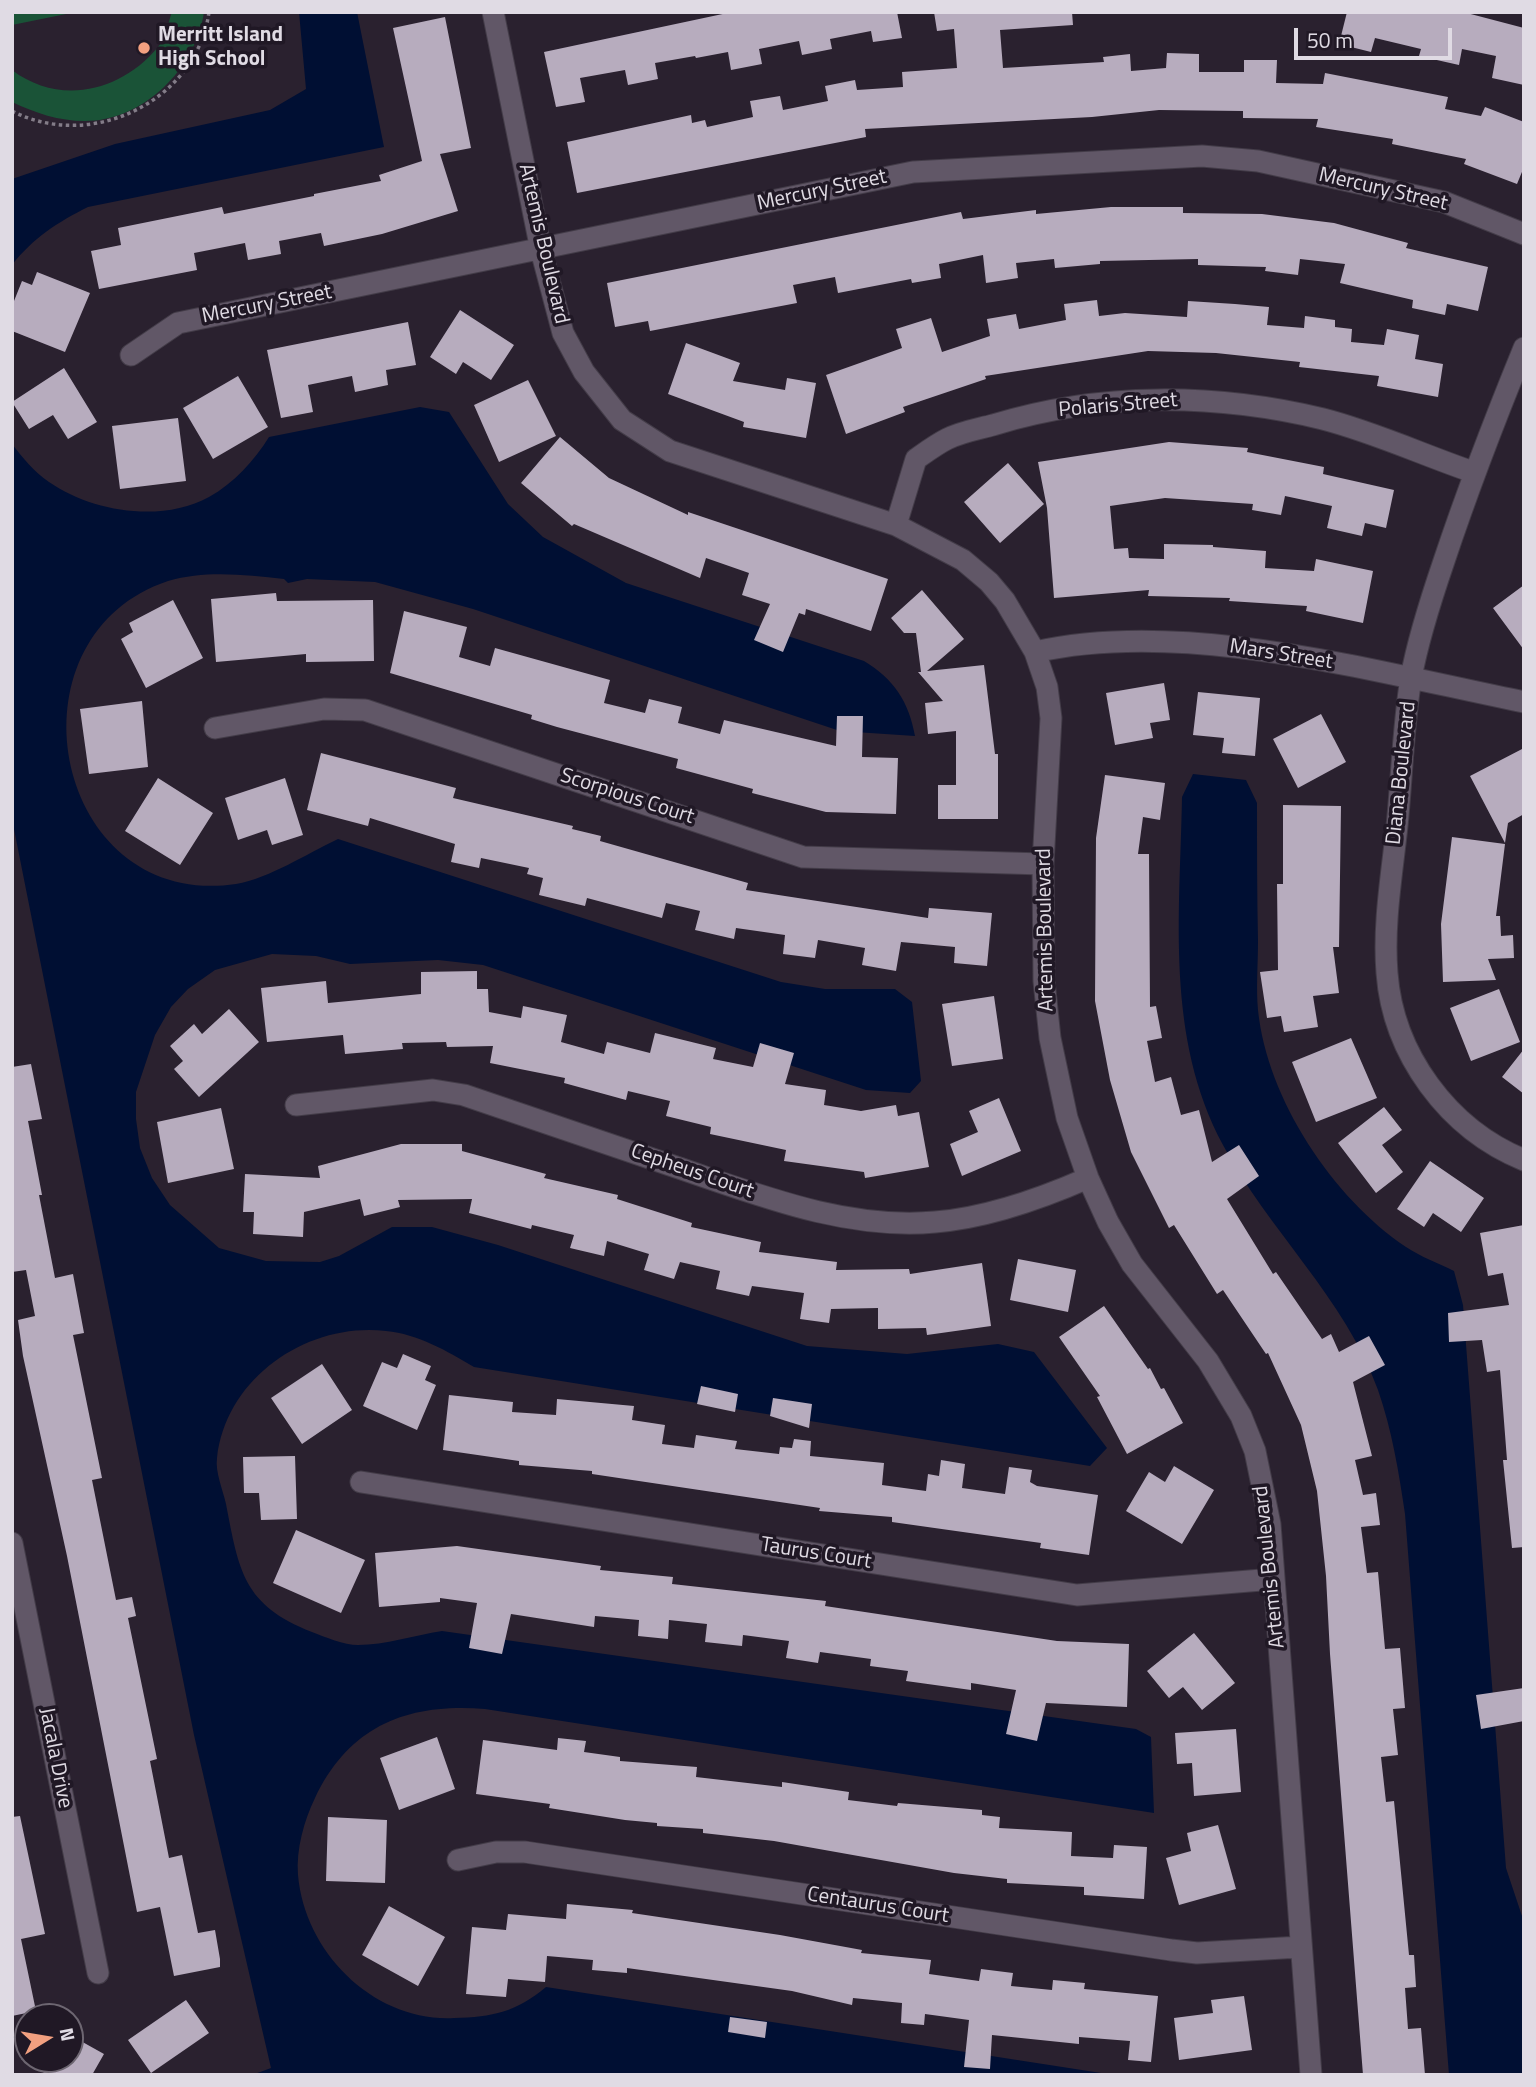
<!DOCTYPE html>
<html>
<head>
<meta charset="utf-8">
<style>
	body { margin:0 }
	#map { position:relative; width:1536px; height:2087px; overflow:hidden; background:#2a212f; font-family:"Titillium Web",sans-serif }
	canvas { display:block }
	.frame { position:absolute; inset:0; border:14px solid #e0dbe4; pointer-events:none }
	.north { position:absolute; left:14px; top:2003px; width:70px; height:70px; box-sizing:border-box; background:#201825; border:2px solid #6d6671; border-radius:50%; rotate:79deg; font-size:19px; font-weight:700; line-height:28px; text-align:center; color:#e0dbe4 }
	.north::after { content:''; display:block; margin:auto; width:24px; height:32px; background:#f2a080; clip-path:polygon(50% 0,100% 100%,50% 72%,0 100%) }
	.scale { position:absolute; left:1294px; top:28px; width:158px; height:32px; box-sizing:border-box; border:4px solid #e0dbe4; border-top:0; padding-left:9px; font-size:21px; line-height:24px; white-space:nowrap; color:#e0dbe4; -webkit-text-stroke:5px #201825; paint-order:stroke }
</style>
</head>
<body>
<div id="map">
<canvas width="1536" height="2087"></canvas>
<div class="frame"></div>
<div class="north">N</div>
<div class="scale">50 m</div>
</div>
<script>
const c = document.querySelector('canvas').getContext('2d');
c.lineJoin = 'round';
function fillPath(path, color) { c.fillStyle = color; c.fill(path, 'evenodd'); }
function strokePath(path, color, width, dash) { c.strokeStyle = color; c.lineWidth = width; c.lineCap = dash ? 'butt' : 'round'; c.setLineDash(dash || []); c.stroke(path); }
function write(font, color, halo, rows, align = 'center') {
  c.font = font + ' "Titillium Web",sans-serif'; c.lineWidth = 7; c.setLineDash([]); c.textBaseline = 'middle'; c.strokeStyle = halo; c.fillStyle = color; for (const [text, x, y, turn = 0] of rows) {
    c.save(); c.translate(x, y); c.rotate((+turn || 0) * Math.PI / 180); c.textAlign = isNaN(turn) ? turn : align; if (halo) c.strokeText(text, 0, 0); c.fillText(text, 0, 0); c.restore();
  }
}
const green = new Path2D(`
	M12,12H76L12,25Z
	M172,12H204C196,68 144,121 85,121C59,121 35,113 12,102V70C59,106 121,92 158,47C165,39 168,23 172,12Z`);
const water = new Path2D(`
	M299,12H357L384,147L88,207C58,222 33,238 12,265V179L115,144L270,110L306,89Z
	M420,407L449,412L508,504L543,537L626,583L864,661C894,679 909,702 915,736L840,731L473,609L375,582L307,579L288,583L284,579C246,575 206,570 168,581C0,637 53,911 236,884C270,878 306,854 338,839L781,982L825,989H895L912,1002L921,1081L910,1093L866,1090L483,965L438,960L350,964L316,956L272,954L215,970L188,989L171,1007L155,1035L136,1092V1119L140,1148L152,1178L170,1205L219,1248L266,1261L320,1262L339,1256L392,1227H432L498,1245L807,1346L907,1354L998,1344L1034,1352L1107,1448L1090,1466L474,1367C447,1351 418,1334 386,1331C308,1322 226,1377 217,1458C215,1472 223,1490 226,1504C239,1571 243,1605 312,1632C325,1637 344,1645 358,1645C385,1645 415,1635 442,1631L1136,1729L1151,1737L1154,1813L485,1709C408,1703 350,1725 315,1798C304,1821 296,1849 298,1875C305,1954 375,2022 454,2018C493,2017 516,2012 546,1987L1114,2075H252L271,2068L194,1735L12,819V444C23,458 34,472 49,482C92,512 162,523 209,497C234,483 254,461 269,437Z
	M1193,774L1246,780L1257,803C1257,849 1257,895 1258,941C1258,964 1256,988 1258,1010C1267,1099 1333,1198 1406,1247C1421,1257 1438,1263 1454,1271L1463,1305L1506,1868L1524,1922V2075H1449L1405,1514C1399,1473 1392,1430 1378,1390C1345,1298 1268,1230 1223,1145C1165,1037 1180,914 1182,797Z`);
const building = new Path2D(`
	M732,12H897L902,38L873,42L871,31L830,39L832,49L802,55L799,41L759,49L762,64L731,70L728,52L696,58L695,56L655,63L658,79L628,85L625,70L580,78L585,102L556,107L544,52Z
	M934,12H1072L1073,25L1000,30L1003,68L1104,62L1103,57L1130,54L1131,71L1166,68L1167,53L1199,54V72H1244V60H1277L1276,83L1323,84L1325,73L1448,97L1445,109L1481,116L1485,107L1524,122V167L1517,184L1464,164L1466,159L1392,144L1393,139L1316,127L1318,119L1243,118V111L1159,110L1092,117L865,129L866,137L577,193L567,142L691,115L692,123L705,120L707,127L753,117L750,101L780,96L783,110L828,101L825,86L855,80L857,90L903,87L902,72L957,68L954,29L937,31Z
	M1347,12H1463L1524,28V85L1492,78L1496,56L1462,49L1459,65L1419,56L1421,49L1375,38L1371,52L1339,44Z
	M445,17L471,148L440,154L458,211L382,234L324,246L321,233L279,241L281,254L248,260L245,243L194,253L197,270L99,289L91,251L121,245L118,228L222,207L224,214L314,196V194L381,181L379,175L422,161L393,28Z
	M1111,207H1183V213L1262,214L1334,223L1408,243L1406,248L1488,267L1478,311L1447,304L1445,315L1412,308L1413,300L1340,283L1345,264L1300,259L1298,275L1265,271L1266,267L1198,265V259L1100,261V264L1055,268L1054,259L1016,263L1018,278L986,283L983,255L939,264L941,278L912,283L911,279L838,293L835,277L793,285L797,303L650,331L648,321L615,327L607,283L961,212L963,219L1036,210V214Z
	M37,272L90,293L65,352L12,331V306L22,281L32,285Z
	M1097,300L1099,316L1125,313L1187,317L1188,301L1235,304L1269,307L1267,325L1304,328L1305,316L1335,320V327L1352,329L1351,342L1384,345L1387,329L1419,335L1415,359L1443,364L1438,397L1377,386L1379,376L1299,367L1300,362L1216,353L1148,351L985,376L986,379L903,407L905,412L846,434L826,375L902,348L896,329L931,318L942,352L990,336L987,319L1016,314L1019,329L1066,320L1064,304Z
	M460,310L514,345L491,380L463,362L456,374L430,357Z
	M408,322L416,365L386,370L388,385L355,392L352,376L308,385L313,412L281,418L267,350Z
	M686,343L740,363L733,381L785,390L787,378L816,383L806,438L743,427L744,422L668,394Z
	M64,368L97,422L68,439L53,415L29,429L12,402Z
	M238,376L268,427L213,459L183,408Z
	M528,380L556,436L499,462L474,405Z
	M178,418L186,481L120,489L112,426Z
	M560,437L609,478L688,515V512L888,579L871,631L806,609L805,615L799,613L783,652L754,640L770,604L742,595L749,573L706,558L700,578L574,524L572,526L521,483Z
	M1169,442L1248,448L1247,452L1324,467L1323,474L1394,490L1386,528L1365,523L1362,536L1327,528L1332,506L1285,496L1281,515L1252,510L1253,504L1165,498L1110,506L1114,549L1128,548L1129,558L1164,559V544L1213,545V547L1266,551L1265,568L1314,571L1316,559L1373,571L1363,623L1306,611L1307,606L1229,601L1230,598L1148,596L1149,590L1054,598L1047,508L1038,462Z
	M1008,463L1044,504L1000,543L964,502Z
	M1524,585V650L1493,608Z
	M922,590L964,639L927,671L984,665L995,754H998V819H938V785H956V731L928,734L925,703L943,701L918,672H921L916,633H904L891,618Z
	M276,593L277,601L373,600L374,661L306,662V654L216,662L211,599Z
	M173,600L203,658L146,688L121,639L133,632L129,623Z
	M404,611L467,627L459,657L490,666L495,648L610,680L604,703L645,713L649,699L682,707L678,723L720,734L724,720L836,746L837,716H863L862,757L898,758L896,814L826,812L752,793L753,789L676,768L678,759L557,727L531,719L532,715L390,673Z
	M1164,683L1170,720L1150,723L1153,738L1115,745L1106,693Z
	M1198,692L1260,698L1255,756L1222,753L1224,738L1193,735Z
	M142,701L148,767L89,774L80,709Z
	M1321,714L1346,762L1298,788L1273,739Z
	M1524,748V814L1508,823L1505,843L1470,776Z
	M321,753L456,788L453,798L573,826L572,829L601,836L600,841L748,883L746,890L928,918L929,908L992,913L987,966L954,963L955,947L901,942L896,971L862,965L865,948L818,940L815,958L783,954L785,935L736,928L734,939L695,930L700,911L666,903L662,918L587,898L585,906L539,895L543,878L527,874L529,868L481,858L479,868L451,862L455,844L370,818L368,826L307,810Z
	M1105,775L1165,783L1160,820L1143,817L1138,854H1149L1150,1007L1156,1006L1162,1038L1147,1041L1155,1082L1171,1077L1181,1115L1199,1110L1212,1162L1239,1145L1259,1176L1227,1199L1273,1274L1276,1272L1322,1339L1331,1334L1339,1352L1369,1336L1385,1365L1353,1382L1372,1456L1355,1460L1363,1495L1376,1493L1380,1525L1361,1527L1367,1573L1378,1572L1385,1649L1400,1648L1405,1708L1393,1709L1398,1755L1381,1757L1386,1802L1394,1801L1409,1955H1414L1416,1987L1405,1988L1408,2029L1421,2028L1425,2075H1363L1330,1654L1326,1576L1317,1491L1301,1425L1268,1353L1266,1354L1223,1290L1217,1294L1174,1225L1169,1228L1131,1152L1110,1080L1095,1001L1096,838Z
	M158,778L213,813L180,865L125,831Z
	M285,778L303,835L272,845L267,830L238,840L225,798Z
	M1283,805L1341,806L1339,947H1333L1339,993L1313,996L1318,1027L1284,1032L1281,1016L1267,1018L1260,972L1278,970L1277,884H1283Z
	M1452,837L1505,844L1496,916H1500L1501,936L1513,935L1514,958L1488,959L1496,980L1443,982L1441,924Z
	M477,971V989H488L489,1012L521,1018L523,1006L567,1015L561,1042L604,1054L607,1042L650,1053L655,1033L716,1048L713,1059L753,1067L760,1043L794,1053L785,1084L826,1090L824,1105L861,1111L896,1105L898,1116L919,1112L929,1167L865,1178L864,1172L784,1161L786,1150L710,1134L711,1127L666,1116L670,1101L628,1091L626,1100L564,1083L565,1078L490,1063L493,1046L447,1047L446,1042L402,1043L403,1049L345,1054L343,1035L267,1042L261,988L326,981L328,1003L421,994V972Z
	M1499,989L1520,1042L1471,1061L1450,1008Z
	M994,996L1003,1059L952,1066L942,1004Z
	M229,1009L259,1042L199,1097L174,1069L183,1061L170,1046L194,1024L202,1034Z
	M1351,1038L1377,1098L1316,1122L1292,1062Z
	M1524,1049V1094L1502,1077Z
	M31,1064L42,1119L28,1121L42,1195H39L55,1278L73,1274L84,1333L73,1335L102,1478L92,1480L116,1600L132,1597L136,1616L128,1618L157,1759L150,1761L169,1858L182,1855L198,1933L215,1930L220,1959V1967L174,1976L160,1907L137,1912L67,1556L23,1356L18,1320L35,1316L26,1270L12,1272V1067Z
	M999,1098L1021,1151L962,1176L950,1144L978,1132L969,1111Z
	M1384,1107L1402,1130L1382,1145L1403,1172L1376,1193L1338,1143Z
	M221,1108L234,1169L168,1183L157,1122Z
	M401,1144H462V1151L546,1174L544,1178L618,1195L617,1199L692,1223L691,1227L761,1242L759,1252L837,1262L836,1270L909,1269L910,1274L982,1263L991,1326L927,1335L926,1328L878,1329V1308L831,1309L829,1323L800,1319L804,1293L752,1286L749,1296L716,1289L720,1271L680,1262L674,1279L644,1270L649,1254L607,1241L604,1256L570,1248L574,1235L532,1225L531,1229L469,1213L472,1199L398,1200L400,1207L364,1216L360,1199L304,1212L303,1237L253,1234L254,1212H243L245,1174L320,1178L318,1166Z
	M1430,1161L1484,1198L1461,1232L1433,1213L1424,1227L1397,1209Z
	M1524,1225V1547L1512,1548L1503,1460H1507L1500,1370L1487,1372L1482,1340L1449,1342L1448,1313L1509,1305L1503,1273L1488,1276L1480,1233Z
	M1018,1259L1076,1270L1068,1312L1010,1300Z
	M1104,1306L1148,1369L1150,1368L1161,1389L1164,1388L1183,1423L1127,1454L1097,1397L1100,1396L1059,1337Z
	M403,1354L431,1366L425,1380L436,1385L417,1430L363,1406L382,1362L397,1368Z
	M322,1364L352,1410L302,1444L271,1398Z
	M701,1386L738,1394L735,1412L697,1404Z
	M449,1395L513,1402L512,1412L556,1415L557,1399L634,1406L632,1420L665,1425L662,1444L694,1448L696,1435L737,1441L735,1449L779,1454L780,1447L792,1448L794,1439L811,1441L810,1456L884,1463L882,1485L926,1491L928,1474L939,1476L941,1460L965,1464L962,1488L1005,1494L1009,1467L1032,1470L1030,1482L1037,1486L1098,1495L1089,1555L1040,1548L1041,1543L892,1522V1517L819,1511L820,1508L592,1474V1471L519,1465V1461L443,1450Z
	M773,1398L812,1404L809,1428L770,1416Z
	M295,1456L297,1519L261,1520L259,1493H244L243,1457Z
	M1174,1466L1214,1490L1182,1544L1126,1511L1149,1472L1165,1482Z
	M296,1530L365,1560L341,1613L273,1583Z
	M457,1546L601,1566L600,1570L673,1577L672,1584L826,1601L825,1606L1057,1641L1129,1644L1127,1707L1046,1703L1037,1741L1006,1734L1016,1690L971,1683V1690L906,1681L908,1671L870,1666L871,1659L820,1652L818,1663L786,1658L789,1641L743,1635L742,1646L705,1642L707,1624L669,1620L668,1639L638,1636L639,1620L595,1616L594,1627L511,1614L502,1654L469,1648L477,1603L440,1598V1602L379,1607L375,1553Z
	M1194,1633L1235,1683L1202,1710L1183,1687L1169,1698L1147,1671Z
	M1524,1688V1721L1481,1729L1476,1695Z
	M1236,1729L1241,1792L1194,1796L1192,1763L1177,1764L1175,1733Z
	M437,1737L455,1789L399,1810L380,1758Z
	M558,1738L586,1741L584,1752L620,1757V1761L697,1767L696,1777L782,1787V1782L849,1792L848,1800L897,1806L898,1803L982,1810V1815L1000,1817L999,1828L1072,1832L1071,1856L1113,1858L1114,1845L1147,1847L1144,1899L1084,1895V1887L1007,1883V1879L954,1873L774,1841L703,1833V1829L657,1826V1823L625,1820L549,1808L550,1804L476,1794L483,1740L557,1750Z
	M20,1816L45,1934L21,1939L36,2011L12,2016V1817Z
	M328,1817L387,1820L385,1883L326,1881Z
	M1218,1825L1236,1889L1179,1905L1166,1858L1191,1851L1187,1833Z
	M567,1904L633,1910L632,1913L780,1935L862,1950L861,1953L931,1960L929,1974L979,1981L981,1969L1013,1973L1011,1986L1052,1990L1053,1980L1085,1983L1084,1989L1158,1996L1151,2062L1128,2060L1130,2041L1079,2037V2044L992,2035L990,2069L964,2067L969,2020L925,2014L924,2025L901,2023L902,2003L853,1998L852,2005L792,1991L627,1968V1973L592,1970L593,1960L547,1956L545,1982L508,1979L506,1997L466,1994L472,1927L506,1930L508,1914L566,1919Z
	M389,1906L445,1937L418,1986L362,1955Z
	M1244,1996L1252,2050L1179,2060L1174,2018L1213,2013L1211,2000Z
	M186,2000L209,2033L151,2073L128,2040Z
	M730,2017L767,2022L765,2038L728,2032Z
	M70,2035L104,2054L92,2075H48L21,2059H70Z`);
const path = new Path2D(`
	M12,111C91,152 197,101 209,12`);
const minor = new Path2D(`
	M493,12L541,250L563,333L584,372L622,420L670,451L896,525L963,560L989,582L1005,601L1035,652L1047,687L1051,718L1043,864L1044,981L1050,1038L1067,1118L1088,1178L1108,1222L1132,1264L1208,1361L1241,1416L1255,1451L1270,1524L1311,2075
	M1524,348C1495,419 1468,489 1444,561C1431,599 1418,639 1411,678C1403,727 1402,777 1397,826C1392,874 1383,924 1387,973C1393,1054 1448,1129 1524,1160
	M131,355L178,323L913,172L1202,156L1258,161L1444,202L1524,234
	M896,525L916,459C926,452 937,444 947,439C961,432 978,429 993,425C1100,392 1215,393 1323,419C1374,432 1423,455 1473,472
	M1035,652C1184,618 1375,672 1524,702
	M215,728L324,709L365,710L803,857L1043,864
	M296,1105L433,1090L464,1095C535,1119 606,1143 676,1167C759,1195 846,1230 935,1222C987,1218 1040,1199 1088,1178
	M361,1482L1077,1595L1274,1579
	M12,1543L98,1973
	M458,1860L496,1852H525L1171,1950L1197,1953L1300,1947`);
const markers = [
	[144,48,7,"#f2a080"]
];
const poiNames = [
	["Merritt Island",158,36],
	["High School",158,60]
];
const streetNames = [
	["Mercury Street",1383,190,13],
	["Mercury Street",822,191,-12],
	["Artemis Boulevard",543,244,77],
	["Mercury Street",267,305,-11],
	["Polaris Street",1118,406,-5],
	["Mars Street",1281,655,9],
	["Diana Boulevard",1402,773,-84],
	["Scorpious Court",627,797,18],
	["Artemis Boulevard",1046,930,-91],
	["Cepheus Court",692,1172,19],
	["Taurus Court",816,1554,9],
	["Artemis Boulevard",1270,1567,-96],
	["Jacala Drive",55,1758,79],
	["Centaurus Court",878,1906,9]
];
fillPath(green, '#1a5337');
fillPath(water, '#000f33');
fillPath(building, '#b7acbe');
strokePath(minor, '#433c48', 23);
strokePath(path, '#837c88', 3.5, [3.5, 3.5]);
strokePath(minor, '#615767', 21);
for (const [x, y, r, color] of markers) { const dot = new Path2D(); dot.arc(x, y, r, 0, 2 * Math.PI); c.fillStyle = color; c.fill(dot); strokePath(dot, '#201825', 2.5); }
write('bold 21px', '#e0dbe4', '#201825', poiNames, 'left');
write('21px', '#e0dbe4', '#201825', streetNames);
</script>
</body>
</html>
